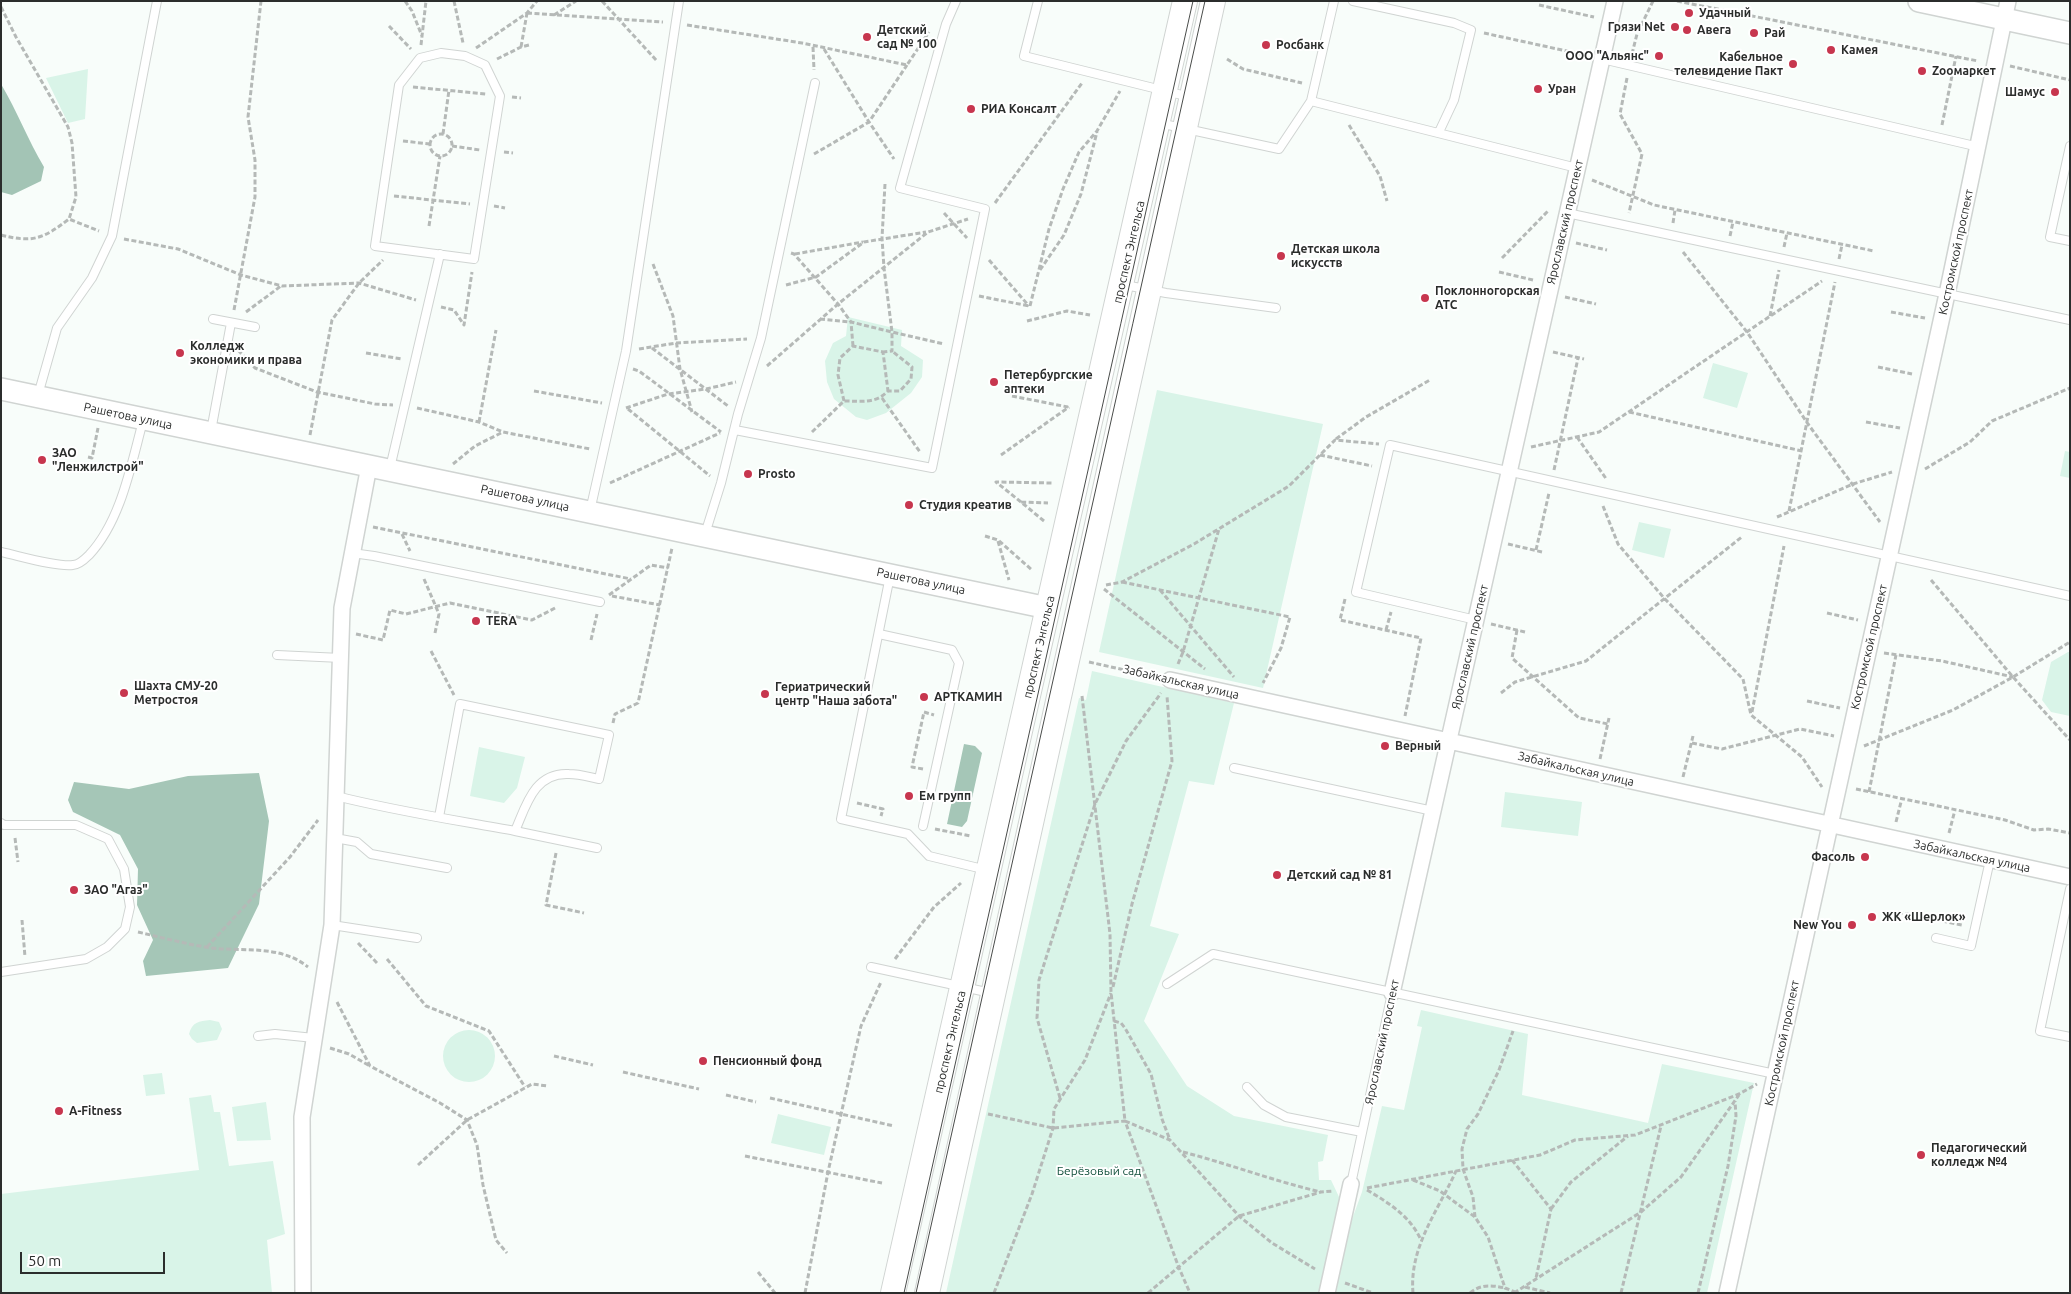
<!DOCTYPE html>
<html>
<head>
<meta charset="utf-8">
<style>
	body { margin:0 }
	#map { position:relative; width:2071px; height:1294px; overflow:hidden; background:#f8fdfa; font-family:Ubuntu,sans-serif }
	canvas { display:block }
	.frame { position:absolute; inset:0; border:2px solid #2b2d2c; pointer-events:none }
	.scale { position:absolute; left:20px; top:1252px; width:145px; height:22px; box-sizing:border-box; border:2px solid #2b2d2c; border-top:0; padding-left:6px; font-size:15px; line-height:18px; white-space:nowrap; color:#2b2d2c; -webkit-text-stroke:4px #fff; paint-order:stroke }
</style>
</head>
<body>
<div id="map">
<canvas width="2071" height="1294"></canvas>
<div class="frame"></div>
<div class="scale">50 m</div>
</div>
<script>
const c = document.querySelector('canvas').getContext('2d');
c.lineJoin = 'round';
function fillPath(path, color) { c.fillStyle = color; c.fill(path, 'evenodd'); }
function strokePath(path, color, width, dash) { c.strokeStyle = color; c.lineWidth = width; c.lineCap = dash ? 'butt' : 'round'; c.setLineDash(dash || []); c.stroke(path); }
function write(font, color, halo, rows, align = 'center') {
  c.font = font + ' Ubuntu,sans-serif'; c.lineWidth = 4; c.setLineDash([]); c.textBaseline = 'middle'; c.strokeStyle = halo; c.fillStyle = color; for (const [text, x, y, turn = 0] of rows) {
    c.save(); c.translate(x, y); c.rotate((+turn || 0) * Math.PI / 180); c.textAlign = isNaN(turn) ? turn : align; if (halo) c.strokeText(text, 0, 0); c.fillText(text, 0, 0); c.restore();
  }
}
const green = new Path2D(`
	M88,69L85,119L68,123L46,78Z
	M848,317L902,330L901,346L923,360L922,377L911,393L886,413L867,420L856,417L834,399L827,382L825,361L833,343L846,336Z
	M1713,363L1748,373L1737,408L1703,398Z
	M1157,390L1323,424L1263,688L1099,652Z
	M2065,451L2070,452V478L2060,476Z
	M1639,522L1671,529L1664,558L1632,550Z
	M2068,652H2070V716L2051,712L2042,700L2051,662Z
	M1092,671L1234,703L1214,785L1189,781L1150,926L1179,934L1144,1021L1187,1086L1234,1116L1328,1135L1323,1161L1318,1162L1319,1180H1331L1340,1199L1319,1293H946L1079,698L1086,700Z
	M479,747L525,757L517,788L504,803L470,796Z
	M1505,792L1582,802L1578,836L1501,827Z
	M1421,1010L1528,1034L1522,1095L1648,1123L1662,1064L1754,1083L1707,1293H1334L1347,1233L1362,1192L1382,1106L1404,1110L1422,1027L1417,1026Z
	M210,1020L219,1022L222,1029L217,1040L197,1043L192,1039L189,1034C192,1022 199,1021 210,1020Z
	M443 1056a26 26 0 1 1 52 0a26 26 0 1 1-52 0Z
	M162,1073L165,1094L146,1096L143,1075Z
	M211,1095L214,1112H220L229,1166L273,1161L285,1234L267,1240L272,1293H1V1194L199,1170L189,1098Z
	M266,1102L271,1140L237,1141L232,1107Z
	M778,1114L831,1127L824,1155L771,1143Z`);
const forest = new Path2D(`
	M964,744L975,746L982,753L967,821L962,827L947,824Z
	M259,773L269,821L259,904L228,968L146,976L143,961L153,940L137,905L138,869L120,835L73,812L68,800L74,782L129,789L188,776Z`);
const water = new Path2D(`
	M1,84C17,111 28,140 44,167L41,181L12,195L1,192Z`);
const path = new Path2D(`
	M405,1L412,11L422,36
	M454,1L463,43
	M602,1L657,61
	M1677,1L1978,61
	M1539,5L1594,17
	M1,7L16,37L68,127L72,143L76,197L69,219
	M527,13L663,22
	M554,15L576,1
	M687,25L802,43L907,65L929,32
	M389,26L411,49
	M1484,33L1585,55
	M421,45L426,1
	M521,47L527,13
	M813,47L814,70
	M476,48L527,13L537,1
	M824,49L869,122L894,159
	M1632,54L1637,34L1653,1
	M497,59L521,47L529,45
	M1227,59L1243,69L1302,83
	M2010,66L2070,80
	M1627,78L1620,114L1642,154L1629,213
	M413,87L486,94
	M512,97L521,98
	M1349,125L1380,176L1387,201
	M1942,125L1956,56
	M443,134L449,90
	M430 145a11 11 0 1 1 22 0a11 11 0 1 1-22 0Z
	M403,141L430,144
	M452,146L480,150
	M504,152L513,153
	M814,154L869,122L907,65
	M1592,180L1654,205L1874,251
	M885,184L882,238L884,268L892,332L944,344
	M394,196L470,204
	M995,203L1082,83
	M494,206L505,208
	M944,213L967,238
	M1673,223L1675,210
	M429,226L440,156
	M1,235C33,243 43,239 69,219L99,231
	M1730,236L1733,222
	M124,239L178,249L241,275L282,286L359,283L416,300
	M1576,243L1607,250
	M1784,247L1787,233
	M1683,252L1747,332L1808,424L1880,522
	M791,253L794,254L838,304L851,322
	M795,254L863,242
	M1502,258L1549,210
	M1839,259L1842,245
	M989,260L1029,306
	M653,264L673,316L680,369L692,412
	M1040,270L1064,235L1081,194L1097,132
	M1499,272L1533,280
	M786,285L816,277L864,242L926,232
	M979,296L1029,306
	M1565,297L1596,304
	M1030,306L1049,229L1063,189L1079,152L1097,131L1120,91
	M441,307L454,310L464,325L472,272
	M234,310L255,197V160L248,117L261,1
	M246,312L281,286
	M1891,312L1925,318
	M1770,316L1779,270
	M820,319L850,322
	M1027,321L1067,311L1090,315
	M853,346L851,322L892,332V351L883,352
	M652,348L728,406
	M639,349L676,343L747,339
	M238,350L255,368L317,392L375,404L393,405
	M1553,352L1584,359
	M366,353L402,359
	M767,366L838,304L928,232L968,219
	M1878,367L1912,374
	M633,369L639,371L721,432
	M534,391L602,403
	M1012,396L1068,407
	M882,398L920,452
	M844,401L838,375L840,358L853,346L883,352L888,391
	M417,408L479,422L503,432
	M626,408L668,394L706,389L736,382
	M628,409L710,476
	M1629,412L1802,451
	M479,422L496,330
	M1866,422L1900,428
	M812,432L844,401C861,401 876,404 888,391H900L911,379L912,367L892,351
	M310,435L332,320L359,283L383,260
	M1577,437L1607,480
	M1336,439L1366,417L1430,380
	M1531,447L1599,432L1822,281
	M1001,455L1069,407
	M1320,455L1372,466
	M88,457L92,458L98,428
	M453,464L475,446L503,432L590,449
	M1925,469L1970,442L1992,421L2070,388
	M1554,470L1578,358
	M610,483L720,433
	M1021,502L996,482L1052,483
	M1603,506L1618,544L1664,598L1743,679L1751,715L1802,757L1822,787
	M1789,511L1835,282
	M1777,517L1853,484L1892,472
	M1044,521L1021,502L1048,503
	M373,527L631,579
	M402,534L410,551
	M985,536L998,540L1032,570
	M998,541L1009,580
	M1508,544L1542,552
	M1536,550L1549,493
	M424,579L439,614L435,633
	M1931,580L2013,677L2070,740
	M1122,582L1290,617L1281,648L1263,683
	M1106,585L1122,582L1194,544L1289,486L1335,440L1379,444
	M1104,589L1205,669
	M1160,590L1234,677
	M609,595L651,565L668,568
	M612,596L660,605
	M1345,599L1340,620L1421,638L1405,716
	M1827,613L1858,620
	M1491,624L1525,632
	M1386,630L1391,612
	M1517,630L1512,658L1579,718L1608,724
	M356,634L383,640L390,610L406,614L450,603L532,620L557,607
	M591,640L597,614
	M431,651L454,695
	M1884,653L1942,661L2013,677
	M1089,662L1156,677
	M1178,664L1183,652L1219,529
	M965,692L1003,700
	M1501,693L1515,682L1586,661L1743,536
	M1082,696L1110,934L1111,992L1125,1121L1170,1140L1239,1216L1272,1243L1315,1269
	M1807,701L1840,708
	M1752,712L1784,546
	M613,723L615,714L638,703L672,548
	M1692,743L1722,749L1800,729L1834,736
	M1864,746L1953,710L2013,677L2070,642
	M1600,759L1609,718
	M923,769L912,767L924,712L934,715
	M1683,777L1693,736
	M1856,789L2005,820L2034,830L2048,829L2070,833
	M1869,792L1896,655
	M857,803L883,809L881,816
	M1896,822L1902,798
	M935,829L971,836
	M1949,833L1955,810
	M15,838L18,862
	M556,853L546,905L584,913
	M1898,912L1962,925
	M22,920L25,957
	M138,932C160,937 182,943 205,947C240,953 278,943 308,967
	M358,943L378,964
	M207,947L290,857L318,820
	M387,959L426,1006L489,1031L525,1087
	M895,959L934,907L961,883
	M1113,987L1132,904L1172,761L1167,696
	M337,1002L370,1066L440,1103L467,1120L477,1145L483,1185L496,1240L507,1253
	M1114,1021L1121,1023L1125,1028L1151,1074L1162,1119L1170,1140
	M330,1048L349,1054L370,1066
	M554,1056L593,1065
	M623,1072L699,1089
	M726,1095L756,1102
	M770,1098L894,1126
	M1060,1098L1037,1018L1039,980L1095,804L1126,741L1161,693
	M988,1114L1053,1128L1125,1121L1179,1268L1190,1293
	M1183,1152C1229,1164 1274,1181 1321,1192
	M745,1156L882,1183
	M1512,1160L1551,1209L1536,1278
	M418,1165L467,1120L532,1084L548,1086
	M1413,1180L1440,1191L1475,1217L1488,1237L1505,1288L1515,1292
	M1367,1188L1540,1155L1575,1140L1635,1135L1739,1094L1757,1084
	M1367,1190C1389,1203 1410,1216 1421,1240
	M1551,1209L1571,1182L1628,1136
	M1475,1217L1473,1197L1463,1169L1462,1149L1467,1129L1478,1114L1499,1070L1513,1031
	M758,1272L775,1293
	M1345,1283L1373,1293
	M1525,1287L1550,1293
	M805,1293L828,1172L861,1026L881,982
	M994,1293L1032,1194L1053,1128L1054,1109L1085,1060L1111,993
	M1148,1293L1239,1216L1321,1192L1333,1191
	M1413,1293C1409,1247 1438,1211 1456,1171
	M1470,1293C1481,1284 1491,1285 1505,1288
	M1514,1293L1641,1212L1681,1177L1739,1095
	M1621,1293L1661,1126
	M1698,1293L1728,1166L1736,1116L1735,1101`);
const lane = new Path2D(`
	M1038,1L1024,56L1190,97
	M1353,1L1454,23L1471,30L1454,100L1439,132
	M441,53L465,56L485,65L500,96L474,259L375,246L399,85L420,58Z
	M1602,59L1979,147
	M1311,101L1577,168
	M1159,123L1279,149L1311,101L1334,1
	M2070,146L2050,237L2070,241
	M1567,213L2070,320
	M1125,285L1166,293L1276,308
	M213,319L255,327
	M38,395L57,328L92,278L112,236L157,1
	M735,430L932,468L985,209L900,188L946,24L956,1
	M211,431L231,323
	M390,468L440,254
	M590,511L626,351L679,1
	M705,534L721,483L738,414L761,338L815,83
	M1,552C20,556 56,567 73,565C79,565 85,559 89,555C121,521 131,465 143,421
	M352,553L374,556L600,602
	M890,576L841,819L908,834L929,856L987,870
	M1476,620L1356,592L1390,445L2070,596
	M879,634L952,650L959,663L923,826
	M277,655L341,658
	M1234,768L1433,811
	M336,796C395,811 455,820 515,831C526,806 534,772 569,774C579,774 589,777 599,779L609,735L460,704L439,817
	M1,823L4,825H76L108,839L124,869L130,907L125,929L107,947L86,959L1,972
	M515,831L597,848
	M335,838L357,842L371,854L447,868
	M2070,889L2040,1031L2070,1037
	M332,925L417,938
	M1936,938L1971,946L1990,860
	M871,967L991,993
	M1167,984L1213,954L1775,1074
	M258,1036L275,1034L314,1038
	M1247,1087L1264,1105L1286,1117L1362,1132
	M1351,1184L1392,993`);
const street = new Path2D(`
	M1170,680L2070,877
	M1392,993L1615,1
	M303,1293L302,1117L332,925L342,608L369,466
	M1327,1293L1351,1184
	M1727,1293L1947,294L2008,1`);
const secondary = new Path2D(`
	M1919,1L2070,33
	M1,389L1048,608`);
const primary = new Path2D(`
	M893,1293L1185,1
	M927,1293L1213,1`);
const tram = new Path2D(`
	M904,1293L1193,1
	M916,1293L1205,1`);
const markers = [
	[1689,13,5,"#c7364e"],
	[1675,27,5,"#c7364e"],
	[1687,30,5,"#c7364e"],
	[1754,33,5,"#c7364e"],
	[867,37,5,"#c7364e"],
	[1266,45,5,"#c7364e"],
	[1831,50,5,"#c7364e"],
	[1659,56,5,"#c7364e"],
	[1793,64,5,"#c7364e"],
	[1922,71,5,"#c7364e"],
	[1538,89,5,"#c7364e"],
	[2055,92,5,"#c7364e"],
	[971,109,5,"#c7364e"],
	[1281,256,5,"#c7364e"],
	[1425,298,5,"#c7364e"],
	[180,353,5,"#c7364e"],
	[994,382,5,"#c7364e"],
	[42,460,5,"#c7364e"],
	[748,474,5,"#c7364e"],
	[909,505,5,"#c7364e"],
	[476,621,5,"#c7364e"],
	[124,693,5,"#c7364e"],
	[765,694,5,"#c7364e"],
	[924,697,5,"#c7364e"],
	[1385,746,5,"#c7364e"],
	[909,796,5,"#c7364e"],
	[1865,857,5,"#c7364e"],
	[1277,875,5,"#c7364e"],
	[74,890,5,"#c7364e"],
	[1872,917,5,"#c7364e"],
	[1852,925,5,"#c7364e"],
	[703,1061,5,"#c7364e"],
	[59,1111,5,"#c7364e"],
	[1921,1155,5,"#c7364e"]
];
const poiNames = [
	["Удачный",1699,13],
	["Грязи Net",1665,27,"right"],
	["Детский",877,30],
	["сад № 100",877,44],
	["Авега",1697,30],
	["Рай",1764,33],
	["Росбанк",1276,45],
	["Камея",1841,50],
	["ООО \"Альянс\"",1649,56,"right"],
	["Кабельное",1783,57,"right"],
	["телевидение Пакт",1783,71,"right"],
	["Zooмаркет",1932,71],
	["Уран",1548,89],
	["Шамус",2045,92,"right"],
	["РИА Консалт",981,109],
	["Детская школа",1291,249],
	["искусств",1291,263],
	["Поклонногорская",1435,291],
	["АТС",1435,305],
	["Колледж",190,346],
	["экономики и права",190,360],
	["Петербургские",1004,375],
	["аптеки",1004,389],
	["ЗАО",52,453],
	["\"Ленжилстрой\"",52,467],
	["Prosto",758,474],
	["Студия креатив",919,505],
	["TERA",486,621],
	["Шахта СМУ-20",134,686],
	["Метростоя",134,700],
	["Гериатрический",775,687],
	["центр \"Наша забота\"",775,701],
	["АРТКАМИН",934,697],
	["Верный",1395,746],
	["Ем групп",919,796],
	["Фасоль",1855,857,"right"],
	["Детский сад № 81",1287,875],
	["ЗАО \"Агаз\"",84,890],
	["ЖК «Шерлок»",1882,917],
	["New You",1842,925,"right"],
	["Пенсионный фонд",713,1061],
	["A-Fitness",69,1111],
	["Педагогический",1931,1148],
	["колледж №4",1931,1162]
];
const streetNames = [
	["Ярославский проспект",1565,222,-77],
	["проспект Энгельса",1129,252,-77],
	["Костромской проспект",1956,252,-78],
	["Рашетова улица",128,416,12],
	["Рашетова улица",525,498,12],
	["Рашетова улица",921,581,12],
	["проспект Энгельса",1039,647,-77],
	["Ярославский проспект",1470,647,-77],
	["Костромской проспект",1869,647,-77],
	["Забайкальская улица",1181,682,13],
	["Забайкальская улица",1576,769,13],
	["Забайкальская улица",1972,856,12],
	["проспект Энгельса",950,1042,-77],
	["Ярославский проспект",1382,1042,-78],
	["Костромской проспект",1782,1043,-78]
];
const parkNames = [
	["Берёзовый сад",1099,1171]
];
fillPath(green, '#d9f4e8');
fillPath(forest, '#a5c6b7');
fillPath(water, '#a3c4b5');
strokePath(lane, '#d0d4d2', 10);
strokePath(street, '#d0d4d2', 18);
strokePath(secondary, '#d0d4d2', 24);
strokePath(primary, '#d0d4d2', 26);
strokePath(path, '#b5b9b7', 3, [5, 2.5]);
strokePath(lane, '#fff', 8);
strokePath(street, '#fff', 15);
strokePath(secondary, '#fff', 21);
strokePath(primary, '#fff', 24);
strokePath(tram, '#494c4a', 1);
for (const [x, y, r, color] of markers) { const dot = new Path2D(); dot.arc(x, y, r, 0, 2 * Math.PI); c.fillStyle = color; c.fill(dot); strokePath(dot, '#fff', 2); }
write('bold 12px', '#2b2d2c', '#fff', poiNames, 'left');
write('12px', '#2b2d2c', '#fff', streetNames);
write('12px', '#114f3b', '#fff', parkNames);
</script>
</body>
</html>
